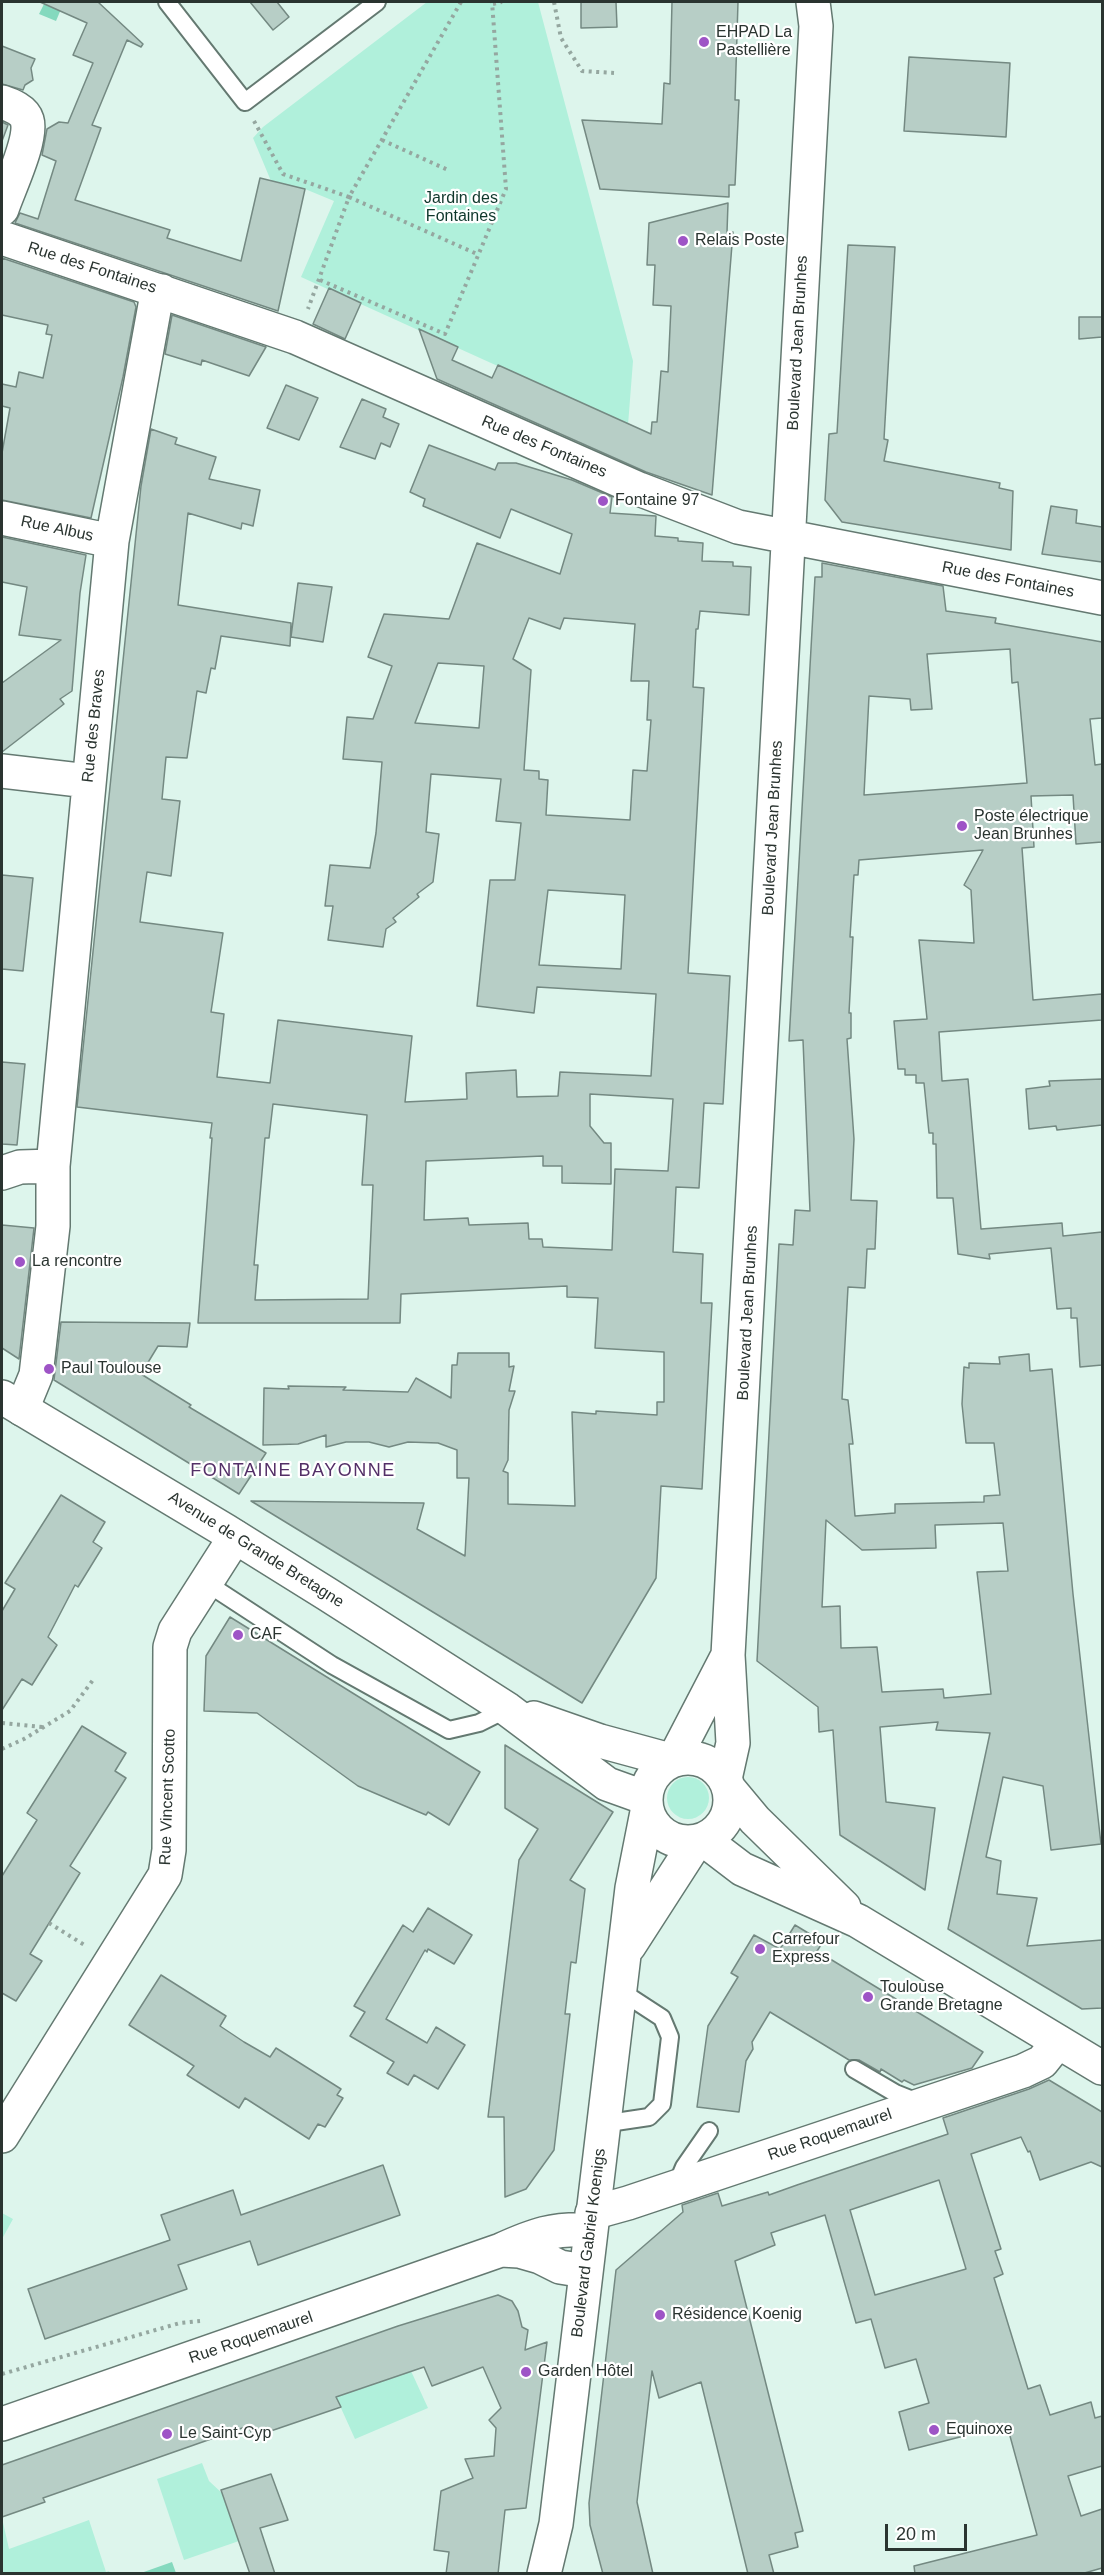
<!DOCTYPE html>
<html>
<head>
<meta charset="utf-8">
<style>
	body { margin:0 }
	#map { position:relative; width:1104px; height:2575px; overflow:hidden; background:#ddf5ec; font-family:Helvetica,sans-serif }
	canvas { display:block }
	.frame { position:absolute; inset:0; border:3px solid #2a3430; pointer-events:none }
	.scale { position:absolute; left:885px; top:2524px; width:82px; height:27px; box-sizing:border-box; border:3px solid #2a3430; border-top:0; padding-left:8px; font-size:18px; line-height:21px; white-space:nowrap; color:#2a3430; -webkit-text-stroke:4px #fff; paint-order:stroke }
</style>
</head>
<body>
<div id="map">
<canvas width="1104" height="2575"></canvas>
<div class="frame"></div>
<div class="scale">20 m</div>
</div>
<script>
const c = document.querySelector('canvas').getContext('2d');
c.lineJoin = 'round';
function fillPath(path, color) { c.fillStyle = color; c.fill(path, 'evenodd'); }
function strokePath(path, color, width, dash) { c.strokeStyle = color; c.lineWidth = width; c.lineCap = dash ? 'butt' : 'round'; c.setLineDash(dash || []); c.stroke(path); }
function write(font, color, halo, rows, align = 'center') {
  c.font = font + ' Helvetica,sans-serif'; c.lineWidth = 4.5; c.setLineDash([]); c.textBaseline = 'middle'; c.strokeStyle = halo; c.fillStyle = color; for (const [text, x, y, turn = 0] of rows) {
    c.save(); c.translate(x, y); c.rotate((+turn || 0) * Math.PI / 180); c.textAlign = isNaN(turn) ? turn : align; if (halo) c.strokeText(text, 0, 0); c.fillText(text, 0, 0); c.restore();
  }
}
const green = new Path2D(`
	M427,2H538L633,361L628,425L301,277L334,201L305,189L271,181L253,138L263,127Z
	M667 1798a21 21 0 1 1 42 0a21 21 0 1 1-42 0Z
	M2,2213L13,2219L2,2239Z
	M411,2371L428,2408L355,2439L336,2397Z
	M202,2463L209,2481L223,2494L239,2541L184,2560L157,2479Z
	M2,2518L9,2549L89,2520L106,2572L109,2571L110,2573H2Z`);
const water = new Path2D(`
	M45,2H64L56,21L39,14Z
	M172,2562L176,2573H141Z`);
const building = new Path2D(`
	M40,2H98L143,44L141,47L127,40L92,125L101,128L75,200L170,230L167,238L241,261L260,178L305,189L278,311L15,223L20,213L38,219L56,161L42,155L47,129L59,122L68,123L93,63L73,55L87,23Z
	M250,2H277L289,17L273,30Z
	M581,2H616L617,27L581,28Z
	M672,2H738L735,100H739L735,185H729V197L600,189L582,120L662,124L664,83L670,84Z
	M2,46L35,59L31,68L33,80L25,85L23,90L2,84Z
	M909,57L1010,63L1006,137L904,131Z
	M2,122L8,125L2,141Z
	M728,203L727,232H733L712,495L646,472L437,379L419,329L458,347L452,360L492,378L498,365L651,434L652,422H657L661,371L668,372L671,306L653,305L655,265H647L649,223Z
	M848,245L895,247L884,439L888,440L884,461L1000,483L999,488L1013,491L1011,550L842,522L825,500L829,434L837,433Z
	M2,258L134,302L136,307L123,377L91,518L2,500V453L10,408L2,406V384L16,387L19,372L43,378L52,335L46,334L48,325L2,315Z
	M329,288L361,303L345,339L313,324Z
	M172,315L266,347L249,376L202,360L201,365L165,354Z
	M1079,317H1102V337L1079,339Z
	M286,385L318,398L299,440L267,428Z
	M362,399L386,409L383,417L399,424L390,447L381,443L375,459L340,447Z
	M151,429L177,438L175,444L216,457L209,479L260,490L253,526L242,523L241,529L188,513L178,605L291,623L290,646L221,636L215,669L211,668L206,693L197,691L187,758L166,757L162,799L180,801L171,876L147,872L140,922L223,933L211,1012L224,1014L217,1077L270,1083L278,1020L412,1036L405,1102L467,1099L466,1073L516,1070L517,1097L558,1096L560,1072L651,1076L656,994L537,987L534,1013L477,1006L490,880H515L521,823L496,821L501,779L431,774L426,832L439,834L433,882L417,894L419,897L393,918L396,922L386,929L383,947L328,940L333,906H325L330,865L370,868L376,833L382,762L343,759L347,717L373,719L392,666L368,657L384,614L449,619L477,543L560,574L572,534L511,509L500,538L423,506L425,499L410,492L429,445L495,470L498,463H516L572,480L612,497L610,513L656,516L655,536L678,538V541L703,543L702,561L733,562V566L751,567L749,615L700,611L698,629H696L693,687L704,688L688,973L730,976L723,1104L704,1103L699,1188L676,1187L673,1252L703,1254L701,1303H712L702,1489L661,1486L656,1578L582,1703L251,1501L424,1503L417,1529L465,1556L469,1478H457V1450L438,1443L408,1442L389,1447L369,1442H346L326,1447V1435L298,1444L263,1445L264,1388L289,1389L288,1386L346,1387L343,1390L408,1392L416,1378L451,1398L452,1365H457L458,1353H509V1367L514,1366L509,1391H515L509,1410L508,1460L503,1471L508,1473V1504L575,1506L572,1412L596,1414V1411L657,1415V1402H664V1352L595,1348L598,1298L567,1297V1286L401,1294L400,1323H198L212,1138H210L212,1123L77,1107L141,486ZM529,618L560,629L564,618L635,624L631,681H649L647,720H651L647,771L633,770L630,820L546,815L548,780L539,779V771L524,770L531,670L513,659ZM438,663L484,666L479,728L415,723ZM548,890L625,895L621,969L539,965ZM590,1094L673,1099L668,1171L615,1169L612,1250L543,1247L542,1239H529L528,1223L469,1225L468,1218L424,1220L426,1161L543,1156V1166H562V1183L611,1184V1143H604L590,1126ZM273,1104L367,1115L362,1185H373L368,1299L255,1300L258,1265H254L265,1138H269Z
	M1051,506L1077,510L1076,523L1102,527V562L1042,554Z
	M2,537L86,555L80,593L72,691L60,699L64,704L2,752V683L61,640L19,635L27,587L2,582Z
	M822,563L943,586L946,611L996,618L995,623L1102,642V718L1090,719L1095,765L1102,764V842L1076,844L1073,795L1031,796L1034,847L1022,848L1033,1000L1102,994V1020L939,1032L942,1081L968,1079L981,1229L1062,1223L1063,1236L1102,1232V1365L1080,1367L1077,1318H1071V1308L1057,1309L1051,1248L989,1254L990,1259L958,1254L953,1198H937L936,1144H933V1133H929L924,1083H916V1075H905V1069H898L894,1021L927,1019L919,940L974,943L971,890L964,885L983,850L859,860L858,875H854L850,937H853L849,1013H851V1038L847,1039L854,1139L851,1200L877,1201L875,1249H867L865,1288L848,1287L842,1399L848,1400L853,1444H849L855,1516L895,1513V1504L984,1502V1496L1000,1495L994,1443H966L962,1404L964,1367L969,1368V1363L1000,1364L999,1357L1029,1354L1030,1371L1052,1369L1073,1594L1101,1844L1051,1850L1043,1786L1003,1777L986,1857L1001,1861L997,1894L1037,1898L1027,1946L1102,1940V2008L1082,2009L948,1929L990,1733L936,1730L938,1722L880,1727L886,1802L935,1808L925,1890L840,1835L833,1730L819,1732L818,1707L757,1661L779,1244L793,1245L795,1210L810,1211L803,1040L789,1041L815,577H822ZM1010,649L1012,683L1018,682L1027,783L864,795L869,696L910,699L911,710L932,709L927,654ZM826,1520L862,1550L936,1548L935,1525L1003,1523L1008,1571L977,1572L991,1694L944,1698L943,1689L882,1692L877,1647L841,1648L840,1606L822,1607Z
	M298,583L332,587L323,642L291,637Z
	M2,875L33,878L23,971L2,969Z
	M2,1062L25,1064L17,1145L2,1144Z
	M1102,1079V1125L1057,1130L1056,1126L1029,1129L1026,1089L1050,1086L1049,1081Z
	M2,1225L34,1228L19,1359L2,1348Z
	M61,1322L190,1323L187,1347L158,1346L141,1374L191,1405L189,1407L266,1453L239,1494L54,1380Z
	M61,1495L105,1522L93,1542L102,1548L78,1587L75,1585L48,1637L57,1645L32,1685L22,1679L2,1710V1611L15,1589L5,1583Z
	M230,1617L480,1772L449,1825L428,1812L426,1815L358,1786L257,1713L204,1711L206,1656Z
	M82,1726L126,1753L115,1771L126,1778L70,1866L80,1873L30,1954L42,1961L16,2001L2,1993V1876L37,1820L27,1813Z
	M505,1745L613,1812L570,1880L585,1889L576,1963L571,1962L565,2014H570L554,2150L526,2189L505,2197L504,2117H488L519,1860L538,1829L505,1808Z
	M428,1908L472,1935L454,1964L428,1949L427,1952L425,1950L386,2019L427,2043L436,2027L465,2045L438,2089L414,2075L408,2085L387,2073L394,2062L350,2036L365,2012L354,2006L403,1925L413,1932Z
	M795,1925L823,1942L817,1951L983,2052L972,2068L914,2085L904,2080L902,2082L881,2069L880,2072L859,2060H849L770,2012L752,2042L753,2049L746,2061L739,2112L697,2107L708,2026L738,1977L731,1973L754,1935L780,1949Z
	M161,1975L226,2016L220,2026L244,2042L270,2057L276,2048L341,2089L337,2095L343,2098L325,2127L318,2124L309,2139L245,2098L239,2108L187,2075L194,2066L129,2025Z
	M1049,2080L1102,2112V2167L1091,2162L1040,2180L1030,2151L1028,2152L1021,2137L971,2154L1001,2249L995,2251L1003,2274L994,2278L1028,2389L1040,2385L1050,2415L1091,2402L1095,2418L1102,2416V2466L1068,2476L1081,2516L1102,2509V2568L1081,2574H915L914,2566L1037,2535L1007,2425L909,2450L899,2412L929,2403L916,2359L885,2368L871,2319L856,2323L825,2215L771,2233L775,2245L735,2261L803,2531L795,2533L798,2547L769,2555L774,2574H748L701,2382L659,2398L652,2371L637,2502L653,2574H603L590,2525L589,2503L616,2270L683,2212L682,2205L718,2193L722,2206L768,2192L769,2195L797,2185L948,2134L943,2118L1029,2089ZM939,2180L966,2269L875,2295L850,2210Z
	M383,2165L400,2215L258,2265L250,2241L178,2265L187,2289L45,2339L28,2289L170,2240L161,2215L233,2190L241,2215Z
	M498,2295L512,2301L518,2311L522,2327L528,2330L525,2350L547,2342L526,2508L505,2510L498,2574H446L449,2552L434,2550L441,2491L473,2478L465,2459L494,2456L496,2428L489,2420L501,2408L483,2367L432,2386L424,2367L336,2397L341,2407L259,2435L253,2436L248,2426L43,2498L45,2502L2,2517V2465L398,2326Z
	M271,2474L288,2520L260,2528L275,2574H250L221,2490Z`);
const path = new Path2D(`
	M461,2L349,197L477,254
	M554,2L561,38L582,71L614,73
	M493,4L502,2
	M254,121L283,174L349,197L308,309
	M382,140L448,170
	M320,280L445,334L506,189L492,2
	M2,1723L43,1727
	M2,1749L24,1739L70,1711L93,1680
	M49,1923L86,1946
	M2,2374L180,2323L200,2321`);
const service = new Path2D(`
	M167,2L245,102L377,2
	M205,1582L332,1665L449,1730L479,1723L507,1709
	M854,2069L895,2093L920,2103
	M602,2124L649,2117L662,2104L670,2037L662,2018L619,1990
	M676,2186L684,2167L709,2131`);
const minor = new Path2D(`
	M2,102C11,105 24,110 27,120C33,139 8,190 2,209
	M2,238L295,337L639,489L738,527L1102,598
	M2,518L112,541
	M2,771L88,781
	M2,1173L20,1167L53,1166
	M22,1409L36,1375L53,1226V1166L112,541L155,305L162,291
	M674,1759L728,1655
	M725,1779L733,1743L728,1655L816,26L813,2
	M2,2136L165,1875L169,1850L170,1647L175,1631L235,1537
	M592,2213L628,2203L1023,2071L1042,2062L1058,2042
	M501,2250L519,2251L540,2257L560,2267L585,2271
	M2,2424L501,2250C534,2235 553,2228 590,2230`);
const secondary = new Path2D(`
	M2,1397L226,1531L327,1594L507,1709L607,1784L646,1798
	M534,1718L600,1741L670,1760
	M646 1800a42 42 0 1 1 84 0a42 42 0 1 1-84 0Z
	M730,1790L755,1820L844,1907
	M704,1840L742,1869L858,1921L1102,2068
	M629,1946L696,1842
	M544,2574L556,2524L632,1888L647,1812`);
const markers = [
	[704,42,6,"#9e54c6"],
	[683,241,6,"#9e54c6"],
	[603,501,6,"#9e54c6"],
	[962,826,6,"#9e54c6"],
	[20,1262,6,"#9e54c6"],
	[49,1369,6,"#9e54c6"],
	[238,1635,6,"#9e54c6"],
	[760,1949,6,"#9e54c6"],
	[868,1997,6,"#9e54c6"],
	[660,2315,6,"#9e54c6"],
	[526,2372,6,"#9e54c6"],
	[934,2430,6,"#9e54c6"],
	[167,2434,6,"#9e54c6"]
];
const poiNames = [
	["EHPAD La",716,33],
	["Pastellière",716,51],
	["Relais Poste",695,241],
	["Fontaine 97",615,501],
	["Poste électrique",974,817],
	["Jean Brunhes",974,835],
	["La rencontre",32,1262],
	["Paul Toulouse",61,1369],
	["CAF",250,1635],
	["Carrefour",772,1940],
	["Express",772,1958],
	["Toulouse",880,1988],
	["Grande Bretagne",880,2006],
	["Résidence Koenig",672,2315],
	["Garden Hôtel",538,2372],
	["Equinoxe",946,2430],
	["Le Saint-Cyp",179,2434]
];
const parkNames = [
	["Jardin des",461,199],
	["Fontaines",461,217]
];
const streetNames = [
	["Rue des Fontaines",92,268,18],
	["Boulevard Jean Brunhes",798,343,-87],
	["Rue des Fontaines",544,447,23],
	["Rue Albus",57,529,12],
	["Rue des Fontaines",1008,580,11],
	["Rue des Braves",94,726,-84],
	["Boulevard Jean Brunhes",773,828,-87],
	["Boulevard Jean Brunhes",748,1313,-87],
	["Avenue de Grande Bretagne",256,1550,32],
	["Rue Vincent Scotto",168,1797,-88],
	["Rue Roquemaurel",830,2135,-19],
	["Boulevard Gabriel Koenigs",589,2243,-83],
	["Rue Roquemaurel",251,2338,-19]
];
const neighbourhoodNames = [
	["FONTAINE BAYONNE",293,1471]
];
fillPath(green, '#b0f0db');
fillPath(water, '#84d9be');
fillPath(building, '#b7cec6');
strokePath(building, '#748982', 1.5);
strokePath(service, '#647971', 20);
strokePath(minor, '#647971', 36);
strokePath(secondary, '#647971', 36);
strokePath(path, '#95a7a0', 4, [3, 4.5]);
strokePath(service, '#fff', 16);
strokePath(minor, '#fff', 33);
strokePath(secondary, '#fff', 33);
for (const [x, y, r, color] of markers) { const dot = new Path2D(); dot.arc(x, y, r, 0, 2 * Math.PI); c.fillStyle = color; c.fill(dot); strokePath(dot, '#fff', 2); }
write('16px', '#2a3430', '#fff', poiNames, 'left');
write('16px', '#0f372c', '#fff', parkNames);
write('16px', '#2a3430', '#fff', streetNames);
c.letterSpacing = '1.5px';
write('18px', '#532f67', '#fff', neighbourhoodNames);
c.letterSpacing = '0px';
</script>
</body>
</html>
